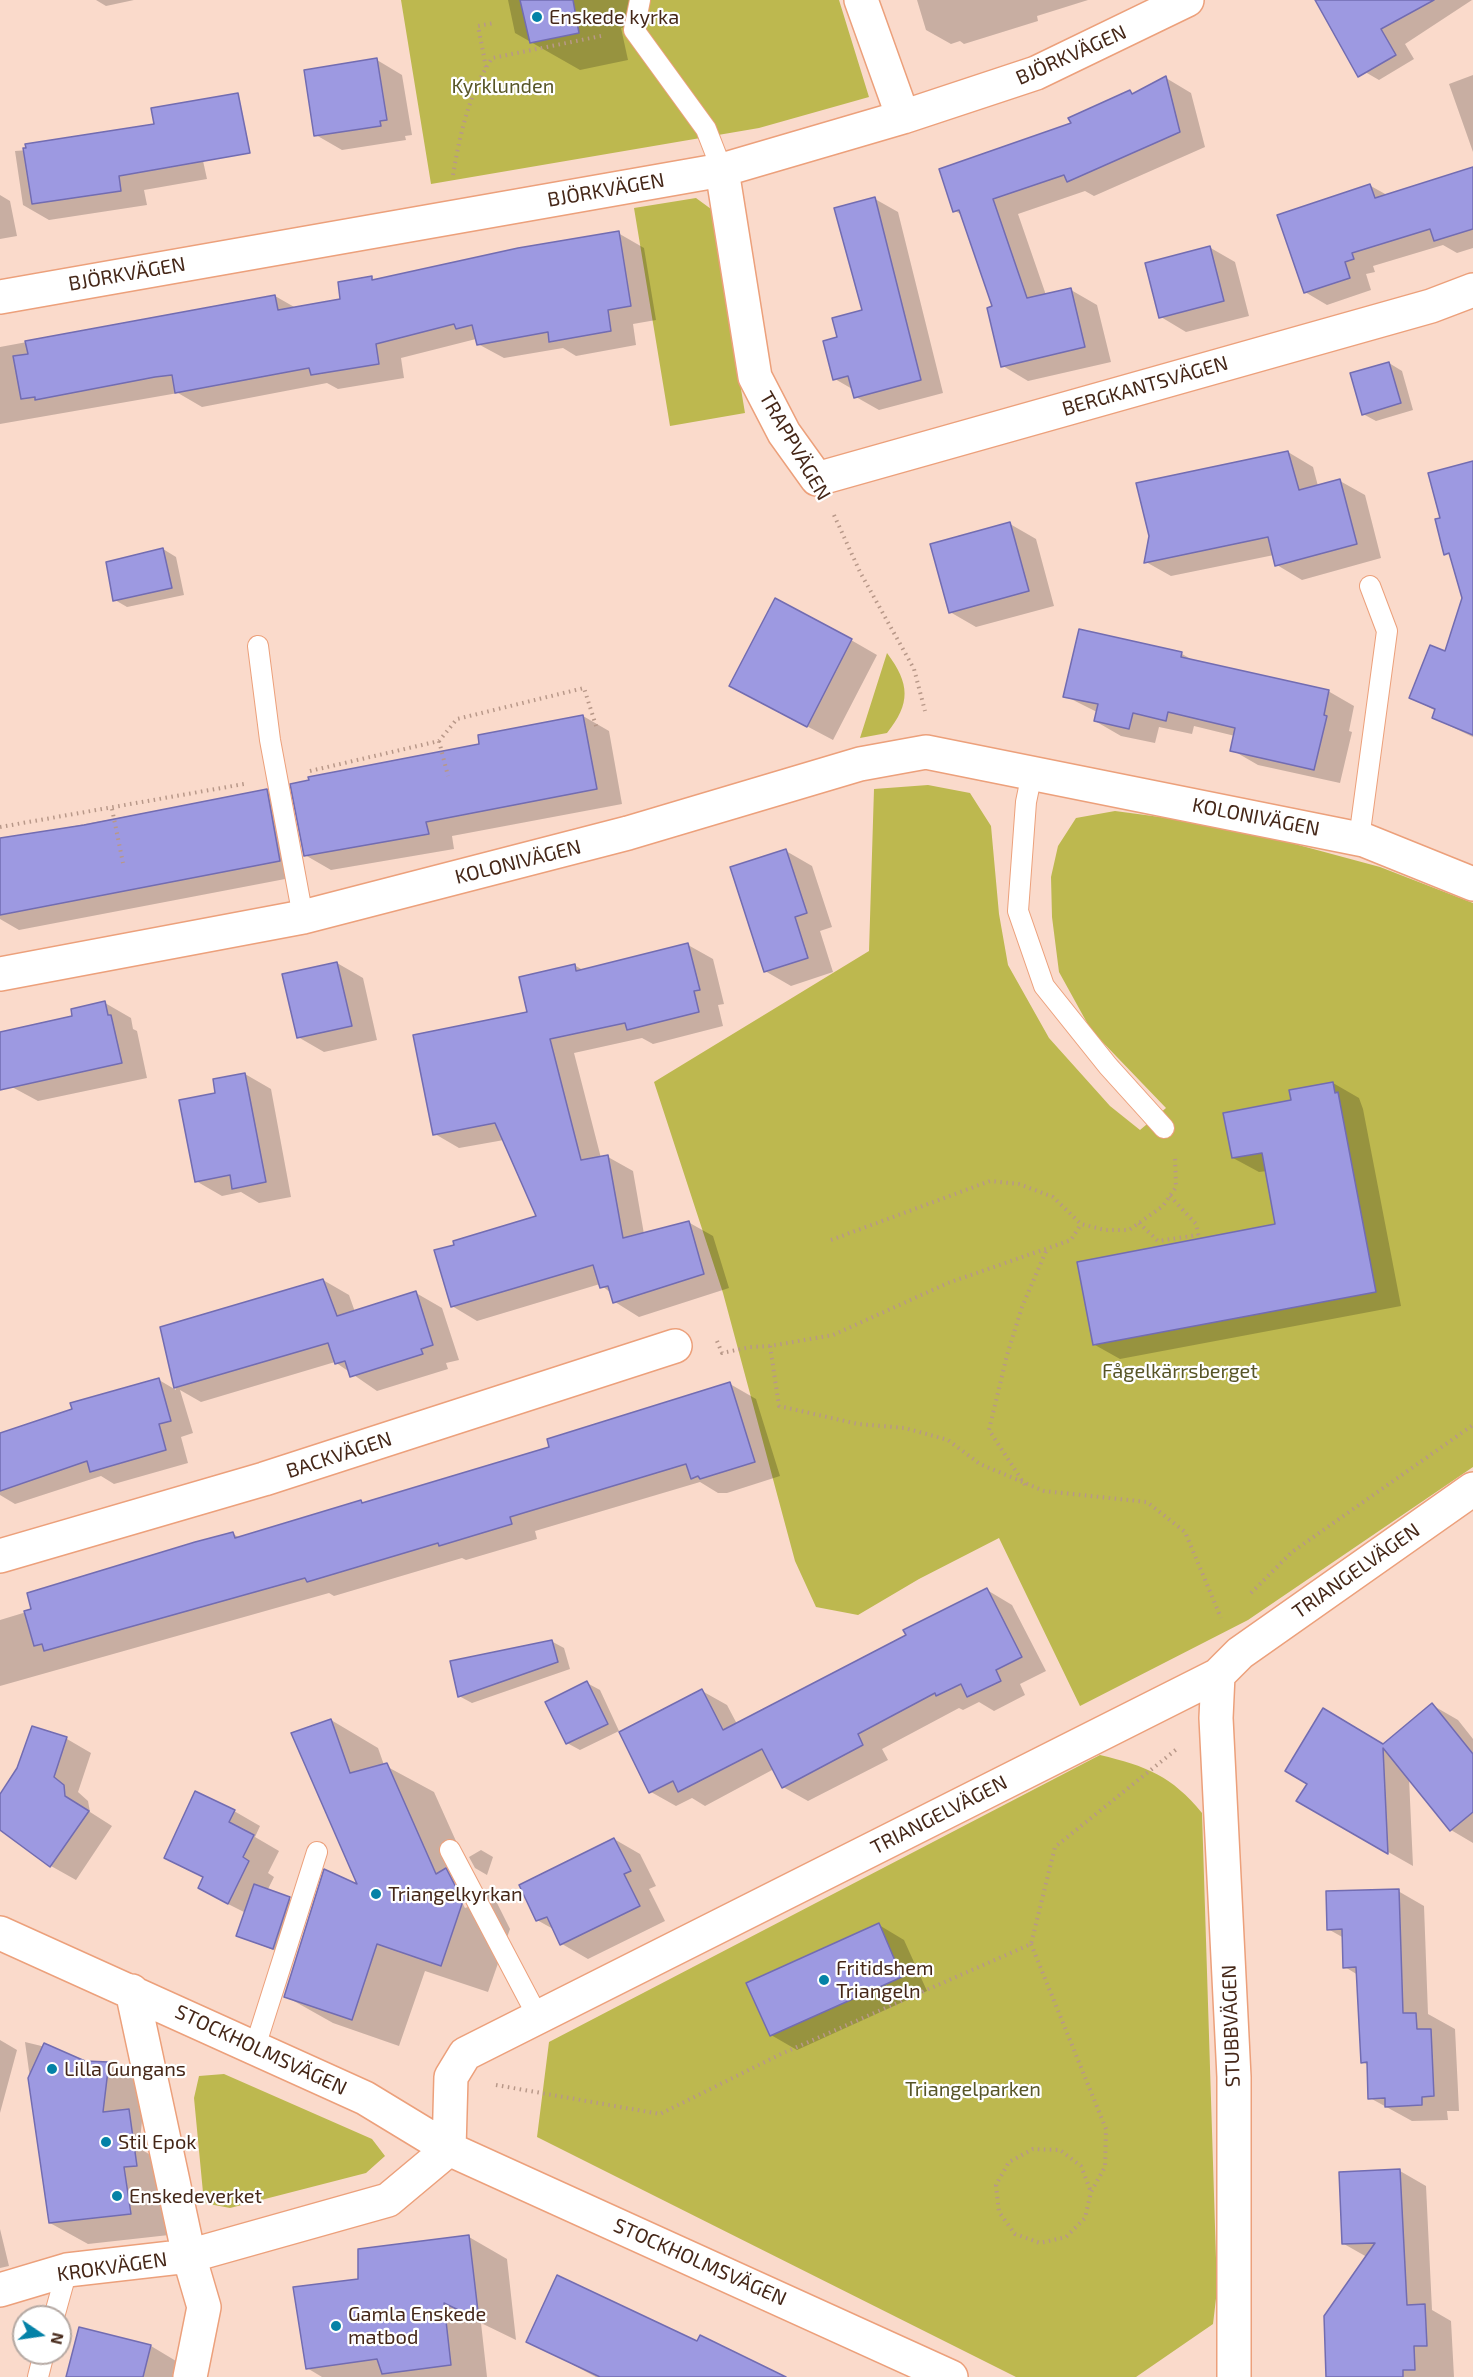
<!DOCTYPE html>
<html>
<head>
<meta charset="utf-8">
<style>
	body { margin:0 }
	#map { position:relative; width:1473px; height:2377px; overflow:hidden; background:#fadacb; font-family:"Exo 2",sans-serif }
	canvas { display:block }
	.north { position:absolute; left:12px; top:2305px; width:60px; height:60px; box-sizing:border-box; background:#fff; border:2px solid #b5a9a3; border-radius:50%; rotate:103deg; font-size:16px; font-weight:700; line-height:24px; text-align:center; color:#452718 }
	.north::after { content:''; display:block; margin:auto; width:21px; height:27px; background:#0482a7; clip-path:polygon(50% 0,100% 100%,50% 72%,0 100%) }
</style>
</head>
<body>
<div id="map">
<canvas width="1473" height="2377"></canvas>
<div class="north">N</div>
</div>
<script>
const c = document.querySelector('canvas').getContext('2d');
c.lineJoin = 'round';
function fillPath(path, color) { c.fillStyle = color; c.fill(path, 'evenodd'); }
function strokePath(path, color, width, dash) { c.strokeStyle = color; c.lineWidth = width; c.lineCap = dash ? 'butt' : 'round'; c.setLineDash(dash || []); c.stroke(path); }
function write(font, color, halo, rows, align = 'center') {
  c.font = font + ' "Exo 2",sans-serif'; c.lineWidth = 4.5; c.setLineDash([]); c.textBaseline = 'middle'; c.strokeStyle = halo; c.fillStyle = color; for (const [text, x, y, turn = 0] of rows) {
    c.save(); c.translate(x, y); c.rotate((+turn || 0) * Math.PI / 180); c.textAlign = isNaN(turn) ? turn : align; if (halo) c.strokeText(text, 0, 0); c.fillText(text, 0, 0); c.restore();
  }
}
const green = new Path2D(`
	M401,0H839L869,97L759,128L431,184Z
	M696,198L711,209L745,413L670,426L634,208Z
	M887,653C910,684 911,703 887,733L860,738Z
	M928,785L970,793L991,826L999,914L1008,965L1049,1038L1110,1106L1140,1130L1166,1108L1091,1030L1059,972L1052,917L1051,877L1058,846L1076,818L1115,811L1228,826L1380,867L1473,903V1467L1248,1620L1080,1706L999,1538L919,1579L858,1615L816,1607L795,1561L723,1293L654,1082L869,951L874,789Z
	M1100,1755C1146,1766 1172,1776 1202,1813L1217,2290L1213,2324L1136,2377H1016L537,2137L549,2042Z
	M224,2074L372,2139L385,2156L366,2173L230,2208L204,2203L194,2098L199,2076Z`);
const shadow = new Path2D(`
	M96,0H134L106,6Z
	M508,0H647L651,22L621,28L628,60L580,70L515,33Z
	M917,0H1088L1037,16L1038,21L964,44L960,41L951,44L926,30Z
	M1331,0H1472L1405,44L1414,59L1379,80L1353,65Z
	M377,60L402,75L412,135L405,136L406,140L342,150L316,135Z
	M1473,75V152L1449,84Z
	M1166,78L1191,93L1205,147L1094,196L1085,191L1018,214L1046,295L1071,290L1097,305L1111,362L1028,381L1003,366L994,308L962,215L955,211L1073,124L1130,92L1134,94Z
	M198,138L207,179L144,190L147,205L49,220L23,205L15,151Z
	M1473,169V248L1457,253L1443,245L1373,266L1375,272L1366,274L1371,290L1327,305L1305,292L1369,185L1387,195Z
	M0,195L10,201L17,236L0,239Z
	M875,199L898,212L943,393L879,410L856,397L854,390L835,379L839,338L864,311Z
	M618,233L644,248L656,320L633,324L636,345L576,356L563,348L504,358L478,344L476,339L401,358L404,378L338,389L327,383L202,407L178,393L0,424V347L275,296L296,308L342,300L371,278L377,281Z
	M1209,247L1235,262L1249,316L1186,332L1161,317Z
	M1389,363L1402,371L1413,410L1376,421L1363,414Z
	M1288,452L1313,467L1318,486L1340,481L1365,495L1381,558L1302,580L1277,565L1274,555L1171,576L1146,562Z
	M1010,524L1036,539L1054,606L976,627L950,612Z
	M163,549L176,557L184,595L127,607L115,600Z
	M1473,618V737L1433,718L1436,711L1411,698Z
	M851,640L877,655L833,740L731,686Z
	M1182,654L1196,662L1328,691L1354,706L1349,731L1352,732L1340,783L1258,765L1232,750L1235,736L1194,726L1192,734L1159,727L1155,743L1121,736L1095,721L1097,712L1065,696Z
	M583,716L609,731L622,804L452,836L454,849L331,870L305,855L481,745Z
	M267,790L292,805L306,875L19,930L0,919V840Z
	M786,851L812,866L832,927L820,931L833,972L791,986L765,971Z
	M688,945L713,959L724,1004L718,1005L723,1026L653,1044L642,1038L574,1053L601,1158L608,1157L633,1171L644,1234L688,1222L713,1236L729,1288L639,1317L615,1302L612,1294L600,1284L477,1321L452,1306L538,1217L504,1140L459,1148L435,1134L528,1013L574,965L583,970Z
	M337,963L363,978L377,1040L324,1052L298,1037Z
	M105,1003L131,1018L133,1029L137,1031L147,1078L38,1101L12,1087L74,1017Z
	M245,1074L271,1089L291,1197L259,1203L241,1192L222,1196L196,1181L217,1094Z
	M1333,1083L1359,1098L1363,1109L1401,1306L1120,1359L1095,1345L1277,1225L1267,1171L1259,1172L1233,1158L1293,1101Z
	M323,1280L349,1295L355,1312L416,1293L442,1308L459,1360L446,1363L448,1369L377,1391L335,1362L201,1402L180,1390L193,1433L181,1437L188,1463L114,1484L101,1476L15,1504L0,1495V1435L159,1380L176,1390L162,1328Z
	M730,1384L756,1399L780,1476L727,1493H718L700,1482L535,1531L537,1539L466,1560L462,1558L334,1596L329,1593L0,1686V1620L33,1610L233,1534L240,1538L551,1448Z
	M987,1590L1012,1605L1046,1671L1020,1684L1025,1695L994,1711L979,1702L963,1710L959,1708L882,1749L888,1760L808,1801L783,1787L774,1769L705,1806L692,1798L676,1806L651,1792L702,1691L727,1705L737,1724L908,1636Z
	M551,1641L564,1648L570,1669L472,1703L459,1696Z
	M587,1683L600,1690L619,1731L580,1750L567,1743Z
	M1432,1705L1458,1720L1473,1739V1843L1451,1830L1409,1778L1413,1866L1298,1801L1309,1783L1323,1710L1388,1749Z
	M331,1720L378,1748L384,1765L434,1792L477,1888L494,1897L510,1929L488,1992L425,1971L399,2046L333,2023L285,1996L360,1888ZM452,1883H456L468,1907L465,1908Z
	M33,1728L67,1739L91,1753L78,1792L88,1801L90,1812L112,1826L76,1880L51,1866L0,1829V1797L19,1769Z
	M234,1811L260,1826L255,1837L279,1851L268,1873L274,1877L268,1889L302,1905L286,1955L238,1936L246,1913L226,1903L204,1878L166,1857Z
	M614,1839L640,1854L656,1886L649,1889L665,1921L588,1959L562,1944L555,1930L537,1920Z
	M481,1850L493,1857L487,1875L475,1868L469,1857Z
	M1398,1891L1424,1906L1428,2014L1455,2029L1459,2111H1447L1448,2120L1412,2121L1370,2098L1368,2065L1362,2062L1358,1975L1345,1967L1344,1938L1328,1929Z
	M879,1925L904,1940L927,1991L797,2050L771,2035Z
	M0,2040L17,2050L0,2113Z
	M25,2042L58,2050L85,2062L108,2064L146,2086L139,2148L157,2159L169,2235L88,2244L50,2223Z
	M1400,2171L1426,2186L1432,2310L1451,2321L1454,2377H1327L1367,2257L1344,2244Z
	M0,2229L9,2266L0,2268Z
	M469,2237L507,2259L516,2340L481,2323L487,2377H322L307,2368L360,2281Z
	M528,2341L698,2343L783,2377H596Z
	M151,2346L176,2361L172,2377H68Z`);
const building = new Path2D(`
	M520,0H573L579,33L530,43Z
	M1315,0H1434L1381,29L1396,55L1358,77Z
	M377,58L387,120L380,121L381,126L314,136L304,70Z
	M1166,76L1180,132L1067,182L1064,175L993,199L1027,298L1071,288L1085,347L1001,367L987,308L992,306L959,210L953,212L939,169L1071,123L1068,118L1130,90L1132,94Z
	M238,93L250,153L119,176L121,191L32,204L23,148H26L25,144L154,124L151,108Z
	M1473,167V229L1434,241L1430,229L1352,253L1354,259L1345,262L1350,278L1304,293L1277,215L1370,184L1375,198Z
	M875,197L921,380L854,398L848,376L833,380L823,341L837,337L832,318L862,310L834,208Z
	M619,231L631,306L608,310L611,331L549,342L548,332L477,345L472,325L456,329L454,324L376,344L379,364L311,375L309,368L175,393L172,375L155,377L35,400V397L21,399L13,356L28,354L25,341L275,295L278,310L340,299L338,282L372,276V280L518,248Z
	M1210,246L1224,301L1159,318L1145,263Z
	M1389,362L1401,403L1362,415L1350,373Z
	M1288,451L1299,490L1340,479L1357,544L1275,566L1268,537L1144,563L1149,536L1136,483Z
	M1473,461V735L1432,718L1435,709L1409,698L1430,645L1445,651L1462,598L1449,553L1444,555L1435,519L1440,518L1428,473Z
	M1010,522L1029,591L949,613L930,544Z
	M163,548L172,588L113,601L106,562Z
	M775,598L852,639L807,727L729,686Z
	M1079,629L1182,652L1181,657L1329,690L1324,715L1327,716L1314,770L1230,751L1235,728L1168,712L1166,721L1133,713L1129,729L1094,721L1098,704L1063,697Z
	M583,715L597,789L426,822L429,834L304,856L290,784L309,780L308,777L479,744L478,735Z
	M267,789L280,861L0,915V838L84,825Z
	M786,849L807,913L795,917L808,958L764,972L730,867Z
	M688,943L700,990L694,991L699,1012L627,1030L625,1023L550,1039L581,1160L608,1155L623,1238L689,1221L704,1274L613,1303L608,1286L600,1288L593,1265L451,1307L434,1250L454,1245L453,1241L536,1216L495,1123L433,1135L413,1035L527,1012L519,977L575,964L576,971Z
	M337,962L352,1026L297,1038L282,974Z
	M105,1001L108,1015H111L122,1063L0,1090V1032L72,1016L71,1009Z
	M245,1073L266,1182L232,1189L230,1175L195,1182L179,1100L215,1093L213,1079Z
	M1333,1082L1335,1093L1338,1092L1376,1292L1093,1345L1077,1262L1275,1224L1262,1153L1232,1158L1223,1113L1291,1100L1289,1090Z
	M323,1279L337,1316L416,1291L433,1345L421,1349L423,1354L350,1377L345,1361L335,1364L328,1343L174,1388L160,1327Z
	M159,1378L171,1421L159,1424L166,1450L90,1472L87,1461L0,1491V1433L72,1409L70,1403Z
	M730,1382L755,1462L700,1479L698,1476L691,1479L686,1464L510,1517L512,1524L439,1546L438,1543L307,1582L305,1578L44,1651L42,1644L34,1646L24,1611L31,1609L27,1593L195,1542L233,1532L235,1538L361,1500L362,1503L549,1447L547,1439Z
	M987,1588L1022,1657L996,1670L1001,1681L967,1697L961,1684L936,1696L935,1693L858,1734L863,1745L782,1788L762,1749L678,1792L673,1781L649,1793L619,1732L702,1689L723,1730L906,1635L903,1630Z
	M552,1640L558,1662L458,1697L450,1661Z
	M587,1681L608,1724L566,1744L545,1702Z
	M1432,1703L1473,1754V1812L1450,1831L1383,1748L1388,1854L1296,1801L1307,1784L1285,1771L1323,1708L1383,1744Z
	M331,1719L350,1773L387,1763L436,1874L446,1868L463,1901L441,1966L377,1944L352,2020L284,1997L324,1869L357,1884L291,1733Z
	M32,1726L67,1737L54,1777L64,1785L65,1796L89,1811L50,1867L0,1830V1794L17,1768Z
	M195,1791L235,1810L229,1822L254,1835L243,1857L249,1861L228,1904L198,1888L203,1877L164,1858Z
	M614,1838L631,1871L624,1874L640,1906L560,1945L547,1917L536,1921L519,1885Z
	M254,1884L290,1897L273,1949L236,1936Z
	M1399,1889L1403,2013H1416L1417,2029H1431L1434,2096L1422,2097V2105L1385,2107V2098L1368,2099L1367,2062L1361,2063L1356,1967L1343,1968L1342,1929L1327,1930L1326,1891Z
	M879,1923L902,1977L770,2036L746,1983Z
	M44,2043L85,2061L109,2062L103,2112L129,2109L137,2166L124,2167L131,2214L49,2223L28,2078Z
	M1400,2169L1407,2305L1425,2304L1427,2346H1414L1415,2370H1403V2377H1326L1324,2316L1375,2243L1342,2244L1339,2172Z
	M469,2235L479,2320L444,2303L451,2365L382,2374L377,2359L306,2369L293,2287L358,2279V2249Z
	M557,2275L697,2341L700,2335L786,2377H600L526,2342Z
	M79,2327L151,2345L143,2377H66Z`);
const path = new Path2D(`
	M486,67L478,26L494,23
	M453,175C460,134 469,93 492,58L601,36
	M834,515L860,572L914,669L925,711
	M439,741L448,776
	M310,771L439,741L457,719L584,688L597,729
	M112,809L123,863
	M0,827L244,784
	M1170,1196L1196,1224L1199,1238
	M1139,1223L1158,1241L1198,1235
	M831,1240L990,1181L1019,1184L1053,1197L1081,1224L1105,1230H1129L1163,1206L1176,1187L1175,1158
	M717,1341L722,1353L750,1347L770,1346L833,1335L948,1283L1071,1240L1081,1224
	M770,1346L779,1406L858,1424L905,1428L948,1440L980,1464L1044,1491L1147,1502L1185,1532L1221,1618
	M1025,1485L989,1430L1007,1355L1022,1307L1047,1249
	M1251,1593L1292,1552L1473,1425
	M1031,1944L1106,2129L1105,2167L1091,2192L1085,2218L1066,2237L1040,2243L1015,2234L999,2212L996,2185L1009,2162L1033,2149L1060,2150L1081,2166L1091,2192
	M496,2085L660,2114L781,2054L1031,1944L1055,1847L1178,1748`);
const service = new Path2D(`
	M640,0L634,30L706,129L722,170
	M258,646L270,740L303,917
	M1032,773L1026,802L1018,911L1044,986L1108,1066L1164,1128
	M1359,839L1387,631L1370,586
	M450,1850L538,2017
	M255,2047L317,1852
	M54,2317L67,2270
	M38,2377L44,2353`);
const minor = new Path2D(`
	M861,0L903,117
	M722,170L755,377L784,433L817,479L1431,306L1473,290
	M0,297L722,170L903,117L1036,73L1187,0
	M0,974L303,917L628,833L860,764L926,752L1364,840L1473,884
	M0,1556L264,1479L675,1346
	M1218,1675L1216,1718L1234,2077V2377
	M0,1933L365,2098L449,2149L951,2377
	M132,1991L189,2256L204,2307L190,2377
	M0,2290L67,2270L189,2256L388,2200L449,2149L451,2077L465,2054L1218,1675L1240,1653L1473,1489`);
const markers = [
	[537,17,6,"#0482a7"],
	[376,1894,6,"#0482a7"],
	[824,1980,6,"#0482a7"],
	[52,2069,6,"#0482a7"],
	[106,2142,6,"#0482a7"],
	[117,2196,6,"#0482a7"],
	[336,2326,6,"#0482a7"]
];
const poiNames = [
	["Enskede kyrka",549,17],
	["Triangelkyrkan",388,1894],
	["Fritidshem",836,1968],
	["Triangeln",836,1991],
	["Lilla Gungans",64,2069],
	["Stil Epok",118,2142],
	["Enskedeverket",129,2196],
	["Gamla Enskede",348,2314],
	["matbod",348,2337]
];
const streetNames = [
	["BJÖRKVÄGEN",1071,55,-24],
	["BJÖRKVÄGEN",606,190,-10],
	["BJÖRKVÄGEN",127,274,-10],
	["BERGKANTSVÄGEN",1145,386,-16],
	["TRAPPVÄGEN",795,446,60],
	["KOLONIVÄGEN",1256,817,11],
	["KOLONIVÄGEN",518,862,-14],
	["BACKVÄGEN",339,1455,-18],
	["TRIANGELVÄGEN",1356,1571,-35],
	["TRIANGELVÄGEN",939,1815,-27],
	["STUBBVÄGEN",1231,2026,-92],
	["STOCKHOLMSVÄGEN",261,2050,25],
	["STOCKHOLMSVÄGEN",700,2262,24],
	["KROKVÄGEN",112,2267,-8]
];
const parkNames = [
	["Kyrklunden",503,86],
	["Fågelkärrsberget",1180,1371],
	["Triangelparken",973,2089]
];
fillPath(green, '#bdb84f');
fillPath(shadow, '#0003');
fillPath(building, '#9d99e1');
strokePath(building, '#726cb1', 1.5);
strokePath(service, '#eca07b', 22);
strokePath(minor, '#eca07b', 36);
strokePath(path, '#b89889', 4, [1.5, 4.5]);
strokePath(service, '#fff', 20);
strokePath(minor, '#fff', 33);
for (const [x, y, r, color] of markers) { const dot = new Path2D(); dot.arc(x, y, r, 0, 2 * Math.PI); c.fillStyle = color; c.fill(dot); strokePath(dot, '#fff', 2); }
write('20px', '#452718', '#fff', poiNames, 'left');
write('20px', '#452718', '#fff', streetNames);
write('20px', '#575527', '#fff', parkNames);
</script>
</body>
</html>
